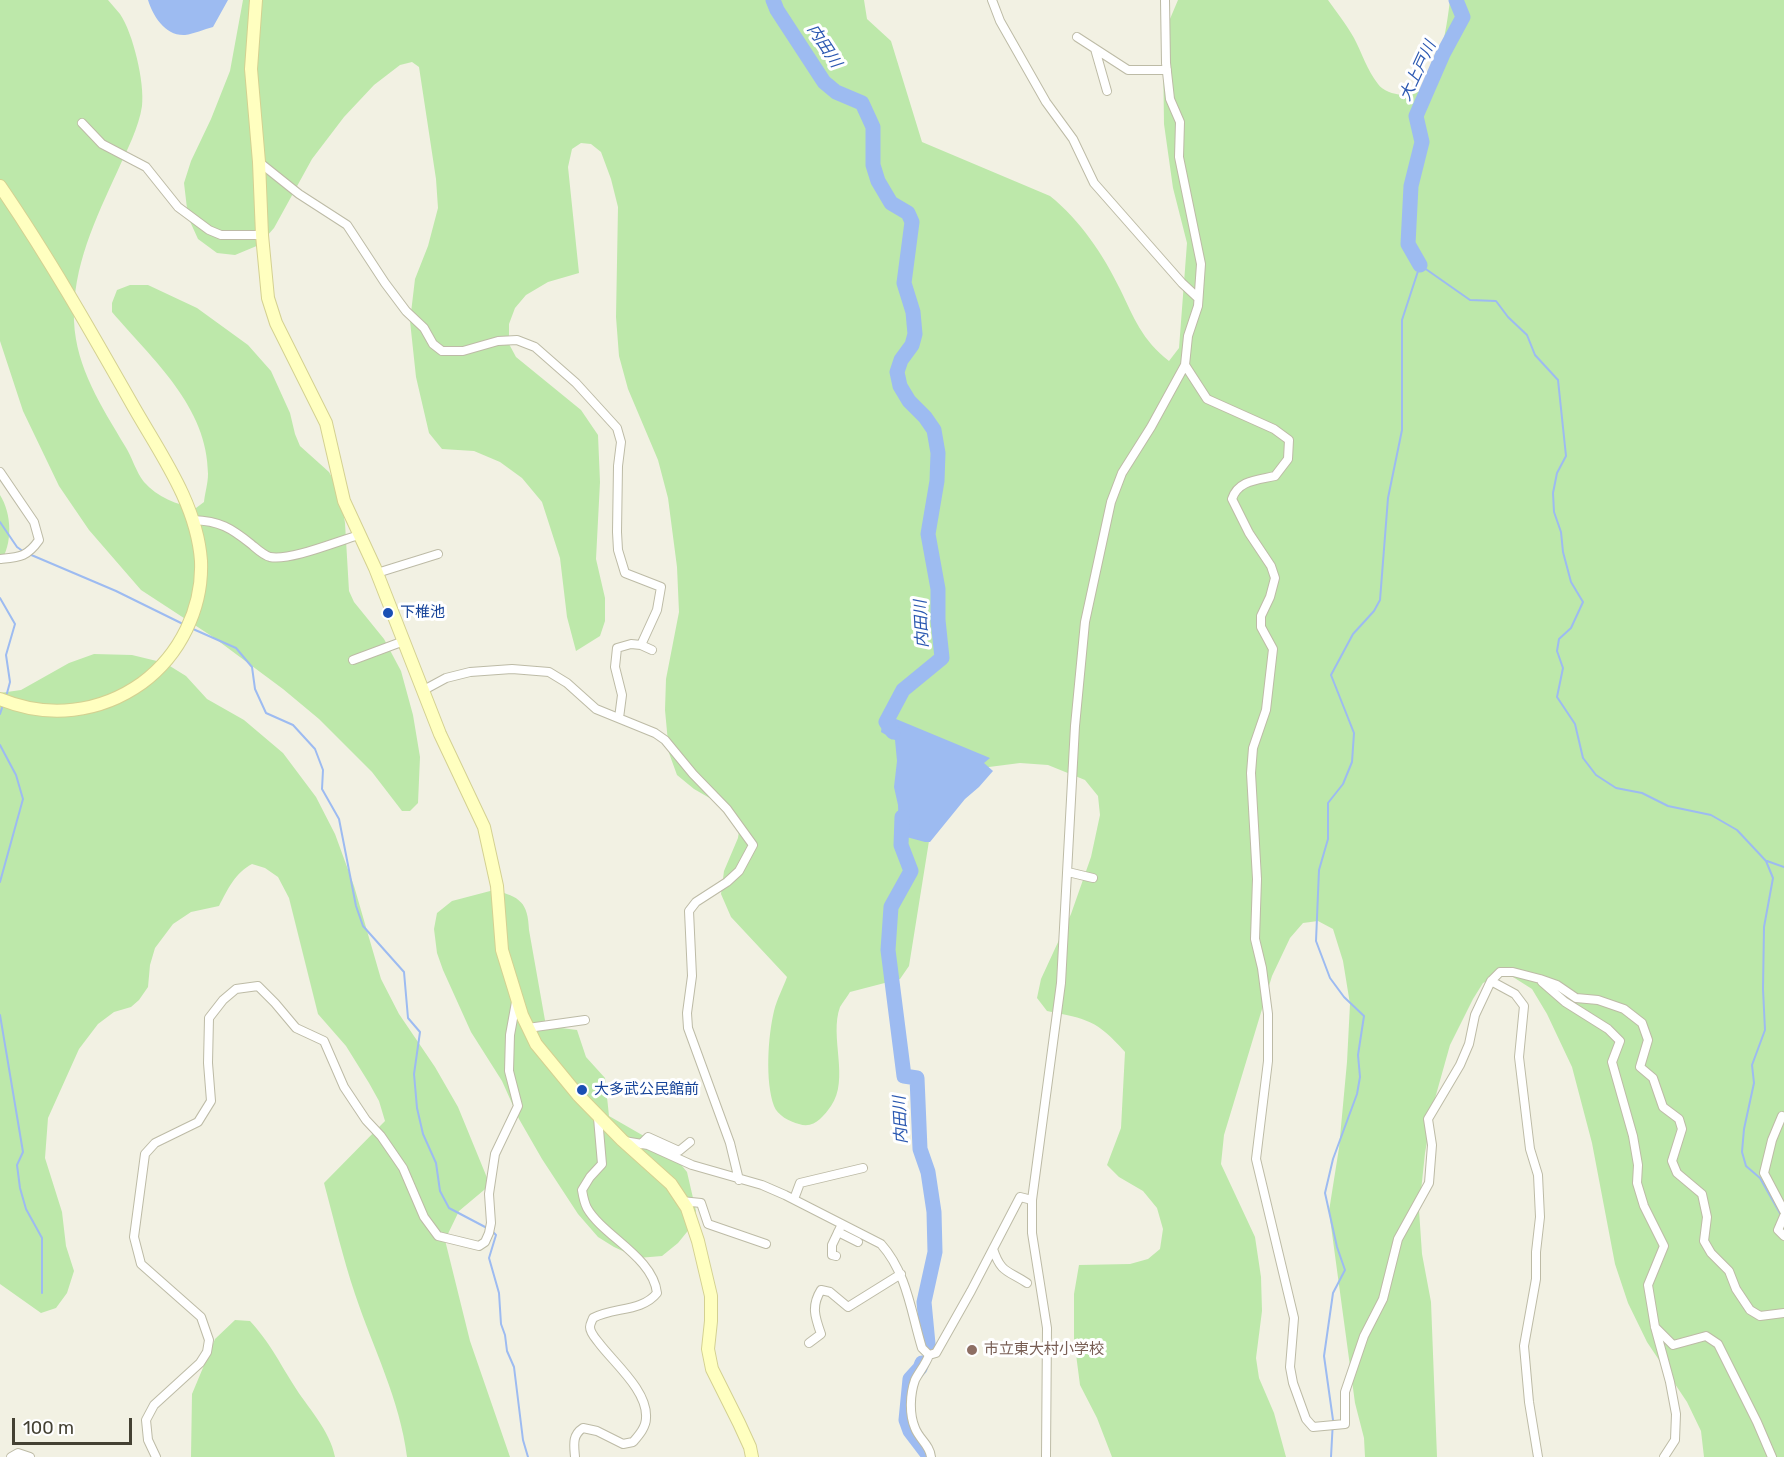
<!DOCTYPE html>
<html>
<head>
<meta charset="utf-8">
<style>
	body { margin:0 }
	#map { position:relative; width:1784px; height:1457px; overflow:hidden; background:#f2f1e3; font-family:Rubik,sans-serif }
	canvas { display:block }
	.scale { position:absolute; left:12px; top:1418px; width:120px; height:27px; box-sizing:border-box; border:3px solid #444133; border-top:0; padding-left:8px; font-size:18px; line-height:21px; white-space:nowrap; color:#444133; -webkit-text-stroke:4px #fff; paint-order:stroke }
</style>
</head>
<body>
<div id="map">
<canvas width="1784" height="1457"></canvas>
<div class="scale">100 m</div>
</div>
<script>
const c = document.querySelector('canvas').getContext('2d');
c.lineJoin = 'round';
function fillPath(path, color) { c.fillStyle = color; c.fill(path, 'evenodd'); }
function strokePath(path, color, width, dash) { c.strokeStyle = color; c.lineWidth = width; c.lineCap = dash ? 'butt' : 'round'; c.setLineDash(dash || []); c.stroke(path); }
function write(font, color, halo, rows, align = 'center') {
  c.font = font + ' Rubik,"Noto Sans JP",sans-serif'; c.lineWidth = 6; c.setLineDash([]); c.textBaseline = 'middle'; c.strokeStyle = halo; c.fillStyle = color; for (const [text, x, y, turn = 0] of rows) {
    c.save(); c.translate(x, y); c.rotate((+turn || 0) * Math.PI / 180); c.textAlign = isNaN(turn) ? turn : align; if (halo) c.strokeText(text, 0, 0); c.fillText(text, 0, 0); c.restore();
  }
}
const green = new Path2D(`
	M0,0H108C112,5 116,9 120,14C133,33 145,83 142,106C139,127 127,150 118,170C96,218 72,267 74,321C76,368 102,407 125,446C132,457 136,472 144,482C157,497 177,505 196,508L204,502C205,493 208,483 208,474C208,407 152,359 112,312V303L117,290L130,285H148L197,308L248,345L271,371L290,413L295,434L300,446L329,472L340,492L345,523L349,591L354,602L384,639L401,671L413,715L420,757L418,803L410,811H402L372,772L319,719L283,689L213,637L141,590L89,530L59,486L23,411L0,341Z
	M243,0H864L867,19L891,41L922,142L1050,196C1080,220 1103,254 1120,289C1134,318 1142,340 1169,361L1179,348L1187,243L1173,188L1164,124L1163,49L1167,26L1178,0H1328C1337,13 1347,25 1354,38C1362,53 1367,70 1378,84C1383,91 1393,94 1402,95C1439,99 1447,24 1450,0H1784V1457H1704L1701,1431L1687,1402L1647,1342L1628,1303L1615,1264L1592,1143L1572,1067L1547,1014L1532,989L1513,977L1498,976L1483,983L1473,999L1450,1045L1434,1102L1425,1153L1419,1210L1422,1254L1431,1302L1437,1457H1365L1364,1438L1355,1403L1329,1211L1339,1148L1347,1062L1350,1004L1343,961L1333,929L1318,921L1303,923L1290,938L1272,976L1224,1135L1221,1164L1255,1237L1261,1277L1262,1311L1256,1358L1259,1378L1274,1413L1286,1457H1112L1097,1418L1080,1385L1074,1339V1294L1079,1265L1130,1264L1148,1259L1160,1249L1163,1229L1157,1208L1143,1191L1119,1177L1107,1165L1121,1128L1125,1052C1097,1020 1087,1019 1047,1011L1037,998L1041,979L1071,914L1091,857L1100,815L1098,796L1085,780L1048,765L1020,763L989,767L968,775L929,841L909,966L900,979L850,992C847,997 843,1002 840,1007C829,1037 850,1079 831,1106C823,1117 814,1129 799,1124C790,1122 777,1115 774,1106C765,1081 768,1036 774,1011C777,999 783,988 787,977L731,917L721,894L724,871L738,838L740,824L720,804L694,789L677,775L669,753L665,710L666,679L679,612L677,567L668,498L658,460L628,389L619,356L616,317L618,207L611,179L601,152L591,144L581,143L572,149L568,167L579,273L548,282L526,295L515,308L509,324V344L516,357L581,410L598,435L600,482L596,559L605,598V621L600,636L576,651L567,617L560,558L542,502L522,478L500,462L474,451L442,449L429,433L416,377L410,321L415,279L428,246L438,208L436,179L419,67L412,62L400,65L374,85L344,117L312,159L274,228L259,245L235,255L217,253L198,239L188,217L184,183L191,161L211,119L230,71Z
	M0,495C12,514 13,544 0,563Z
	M94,654L132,655L165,663L186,676L207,699L244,720L283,753L316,797L335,834L354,886L381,979L399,1014L435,1067L458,1107L490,1185L459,1211L445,1240L470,1341L510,1457H407C400,1400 373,1348 355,1294C343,1258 334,1220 324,1183L385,1121L379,1101L369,1083L346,1046L318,1014L289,898L278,877L265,868L252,864C235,873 228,889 219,906L191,912L173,924L155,948L150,965L148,987L139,1000L131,1007L114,1012L98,1024L79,1049L48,1118L45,1158L62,1212L66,1246L74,1271L67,1293L56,1308L41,1313L0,1284V693L21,690L69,663Z
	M494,890C520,897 528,902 529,930L546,1026L577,1030L586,1057L605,1078L609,1116L670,1151L687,1172L696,1211L691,1227L678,1243L662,1256L638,1258L614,1247L598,1237L578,1214L542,1159L519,1119L502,1081L471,1032L443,970L437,953L434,929L437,913L452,901Z
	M235,1320L250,1321C270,1343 278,1360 293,1384C307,1407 330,1430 335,1457H191L192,1394L215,1339Z`);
const water = new Path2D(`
	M148,0H228L213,27C204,29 194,34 185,35C165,36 153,16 148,0Z
	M884,714L990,758L984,763L993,771L979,787L965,799L930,842H925L899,835L898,805L894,787L897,761L895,740L881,732Z`);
const stream = new Path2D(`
	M0,522L17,547L24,552
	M29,554L116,591L185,625
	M0,598L15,624L6,655L10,682L6,697
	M193,629L236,648L252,667L255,689L266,713L293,725L315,749L323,770L322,789L339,819L356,906L363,926L404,972L408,1018L420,1032L414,1074L417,1108L423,1134L436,1163L440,1191L449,1208L487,1228
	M0,714L3,705
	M0,745L16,775L23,799L0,882
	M1767,861L1784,867
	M0,1015L23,1152L17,1165L20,1188L26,1209L42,1238V1293
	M492,1231L496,1235L489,1258L499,1293L501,1324L505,1335L507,1351L514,1367L523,1440L528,1457
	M1331,1457L1333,1420L1324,1356L1333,1293L1345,1270L1337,1247L1325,1193L1333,1159L1357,1094L1360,1077L1358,1055L1364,1016L1344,997L1330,978L1316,941L1319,870L1328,839V803L1343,784L1352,762L1354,733L1331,675L1353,634L1374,611L1380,600L1388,498L1402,430V320L1420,265L1470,300L1496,301L1508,317L1527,335L1535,355L1558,380L1566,456L1557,473L1553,493L1554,512L1561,532L1563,552L1571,582L1583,602L1571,628L1559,639L1557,651L1563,668L1557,697L1575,724L1583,758L1596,775L1616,788L1642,793L1668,806L1711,815L1737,830L1766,861L1773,878L1764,927L1763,989L1765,1030L1752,1065L1754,1083L1744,1129L1742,1152L1746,1166L1760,1178L1781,1215`);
const river = new Path2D(`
	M773,0L777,10L824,82L836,92L862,103L873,127V165L878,181L891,203L908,213L912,222L904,283L913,312L915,334L912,345L901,360L897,372L900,386L909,401L925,417L934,430L938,453L937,481L928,534L938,589V620L942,658L903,690L886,722L893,732
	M1420,265L1408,244L1411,186L1422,142L1416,116L1443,54L1463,17L1456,0
	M902,817L901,845L911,871L891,907L888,950L904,1076L917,1078L920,1149L928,1172L934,1212L935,1252L924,1302L928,1344
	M922,1363L920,1368L910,1379L906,1420L910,1431L926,1452`);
const street = new Path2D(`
	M992,0L1000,21L1046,102L1073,139L1094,183L1182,283L1197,297
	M1077,37L1128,70H1167
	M1095,49L1107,91
	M82,123L102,144L146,167L178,207L209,230L221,235H262
	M259,162L299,194L347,225L385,283L406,311L424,328L433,344L442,351H463L498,341L517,340L535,347L576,383L617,428L621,442L618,466L617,532L618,550L625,573L661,587L657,610L641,645L631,644L617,648L615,667L622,695L619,718
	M1185,365L1207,399L1274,429L1289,440L1288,459L1275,476C1258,480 1238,480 1232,499L1249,533L1271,566L1275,578L1270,597L1261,616V627L1273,649L1266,710L1253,748L1251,773L1257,879L1255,939L1262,968L1268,1014V1061L1256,1159L1294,1318L1290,1367L1293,1383L1306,1419L1313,1427L1345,1424V1392L1364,1336L1383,1299L1398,1239L1429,1183L1432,1145L1428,1119L1460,1065L1469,1044L1475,1015L1491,981L1500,972H1513L1540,979L1557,985L1576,998L1598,1000L1624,1009L1642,1023L1648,1040L1640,1067L1653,1078L1663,1107L1679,1119L1682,1129L1672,1161L1677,1173L1702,1194L1707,1217L1704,1241L1711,1253L1729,1271L1736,1289L1750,1310L1760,1316L1784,1313
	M0,472L34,522L39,540C27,557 20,557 0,559
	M193,520C220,521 231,528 251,544C257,549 263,555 270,557C290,561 338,541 359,535
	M377,573L438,554
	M641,645L652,650
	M353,660L404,641
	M422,691L446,678L470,672L512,669L549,672L567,683L596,709L655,733L665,740L693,774L727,809L753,845L739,871L727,882L696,902L689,911L692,976L687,1013L688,1028L730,1143L739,1180
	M1068,872L1093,878
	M1491,981L1515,994L1524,1006L1519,1057L1530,1149L1538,1175L1540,1217L1536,1252V1279L1524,1346L1529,1402L1538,1457
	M1542,982L1565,1002L1608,1029L1620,1041L1612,1062L1633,1136L1638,1165L1637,1183L1644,1206L1664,1246L1648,1285L1655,1327L1670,1382L1676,1414L1675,1440L1664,1457
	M528,1028L585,1020
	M1782,1116L1772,1140L1764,1173L1784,1211
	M624,1141L648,1145L692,1165L762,1185L785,1195L881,1244C907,1273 911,1312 922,1348L929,1355
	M641,1144L648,1137L679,1151L690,1142
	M794,1199L800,1183L863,1168
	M681,1201L701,1203L708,1224L766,1244
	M1784,1216L1778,1230L1784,1236
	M838,1232L858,1242
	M993,1249C1001,1273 1007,1270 1027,1283
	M836,1256L832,1255V1245L842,1224
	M1655,1327L1673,1345L1706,1336L1718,1344L1757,1422L1772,1457
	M809,1343L821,1334C815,1317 811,1306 821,1290L830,1292L848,1307L901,1274
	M11,1457L18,1453L30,1457
	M156,1457L148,1440L146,1420L154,1405L200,1363L207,1352L209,1340L201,1317L141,1264L134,1237L145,1154L155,1143L198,1122L211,1101L208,1063L209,1018L223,1000L236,989L258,986L275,1003L296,1028L324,1041L344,1087L366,1120L381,1136L403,1168L424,1217L438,1236L479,1246L485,1242L489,1233L491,1223L489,1194L495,1154L518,1106L509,1071L510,1035L516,1002
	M575,1457C574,1445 572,1435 583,1428L597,1431L623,1444L633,1442C639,1435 646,1427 646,1418C648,1391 614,1363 599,1343C596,1339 590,1333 590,1327C590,1324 592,1321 593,1318C613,1307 642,1312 657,1293C653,1257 603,1236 587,1208C584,1202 583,1196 582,1190L590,1177L602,1164L598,1118
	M931,1457C930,1445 919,1439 915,1428C909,1414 910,1394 915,1380C919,1372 926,1364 929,1355L936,1353L971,1291L1020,1197L1032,1200
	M1046,1457L1047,1328L1032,1233V1200L1061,983L1075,726L1085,622L1111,502L1122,473L1151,427L1185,365L1188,336L1198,306L1201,264L1179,157L1180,122L1170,99L1166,63L1165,0`);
const secondary = new Path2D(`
	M256,0L251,69L259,162L262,235L268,298L276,323L326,423L344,501L375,568L440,734L484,827L497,886L502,950L522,1015L536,1044L578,1095L622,1140L671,1184L687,1208L698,1241L711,1296V1321L708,1349L712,1369L739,1423L750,1447L752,1457
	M0,186C48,256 90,330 132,404C159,452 197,503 201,561C203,608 180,655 142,683C100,713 48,719 0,699`);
const markers = [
	[388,613,6,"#1a4fb4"],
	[582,1090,6,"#1a4fb4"],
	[972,1350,6,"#8d6e63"]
];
const transitNames = [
	["下椎池",400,613],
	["大多武公民館前",594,1090]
];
const educationNames = [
	["市立東大村小学校",984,1350]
];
const waterNames = [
	["内田川",824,46,57],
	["大上戸川",1418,71,-65],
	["内田川",922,624,-93],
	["内田川",901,1120,-93]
];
fillPath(green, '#bde8aa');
fillPath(water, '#9dbbf1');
strokePath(stream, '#9dbbf1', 2);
strokePath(river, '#9dbbf1', 15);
strokePath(street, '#bdbba6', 10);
strokePath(secondary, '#d4d191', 14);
strokePath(street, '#fff', 8);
strokePath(secondary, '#ffffc0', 12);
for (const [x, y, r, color] of markers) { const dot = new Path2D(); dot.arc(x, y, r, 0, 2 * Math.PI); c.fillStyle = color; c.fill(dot); strokePath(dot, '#fff', 2); }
write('15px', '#164399', '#fff', transitNames, 'left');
write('15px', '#785e54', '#fff', educationNames, 'left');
write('italic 16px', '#2b58b1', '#fff', waterNames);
</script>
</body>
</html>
